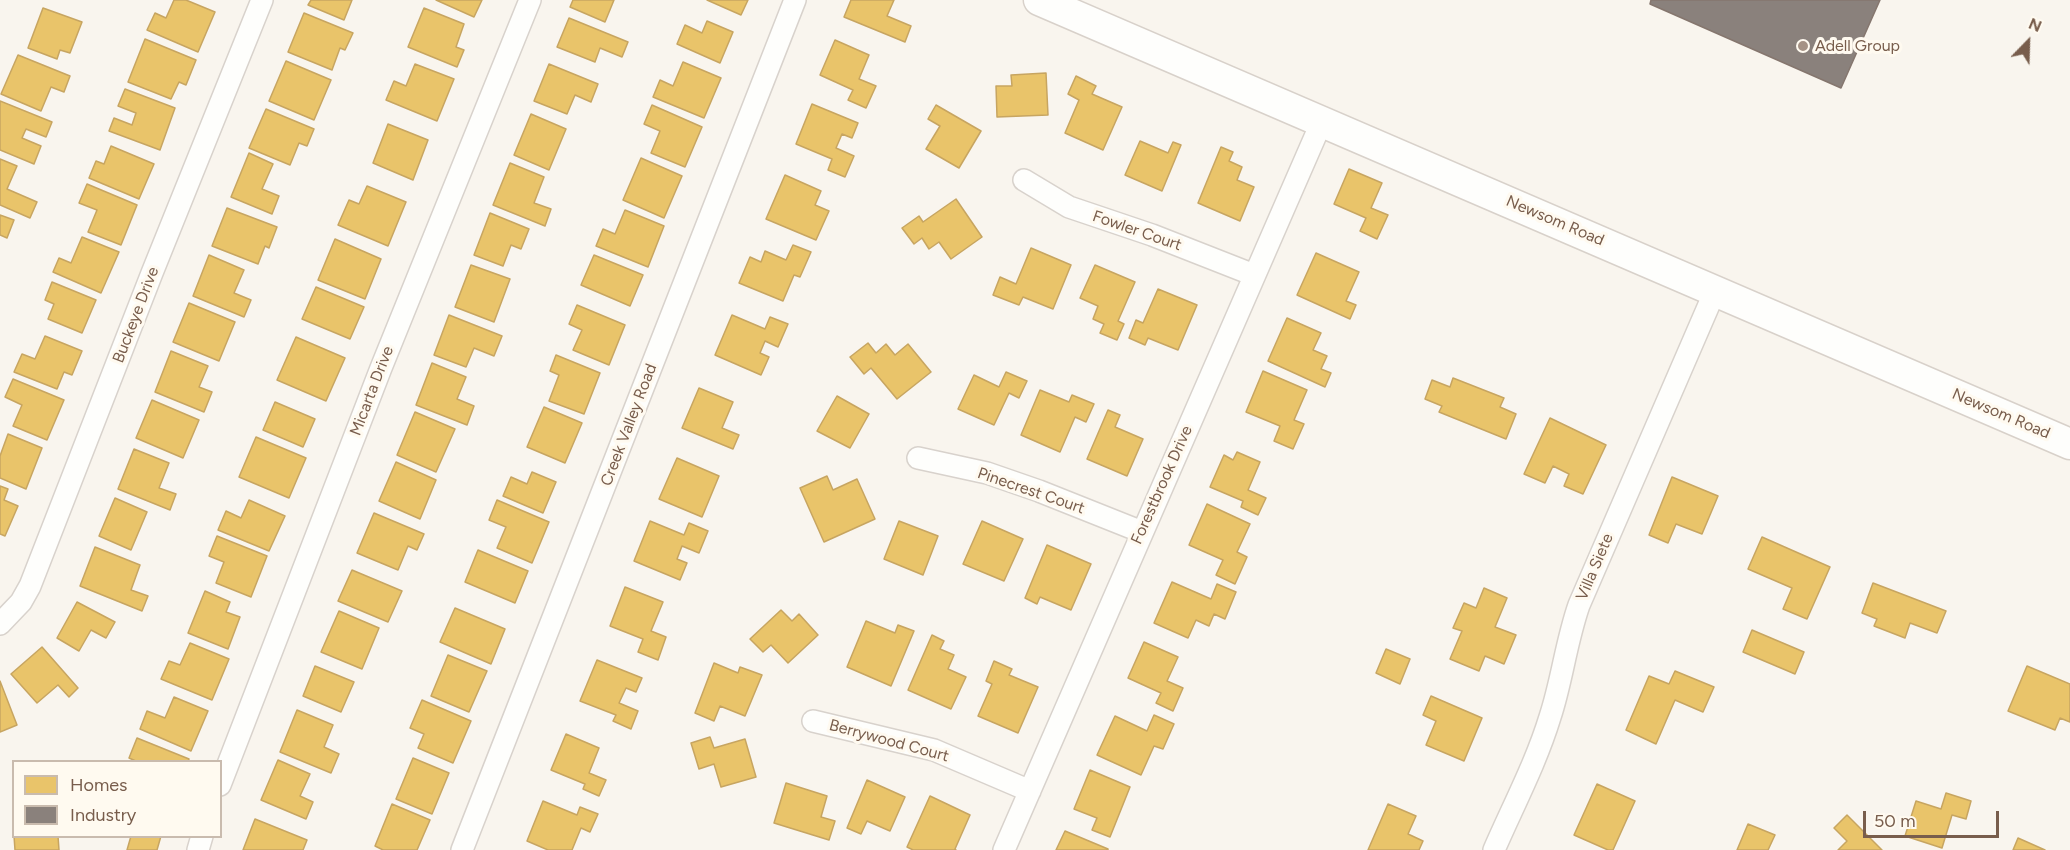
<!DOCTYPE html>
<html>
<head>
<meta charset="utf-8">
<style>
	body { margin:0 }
	#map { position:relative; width:2070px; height:850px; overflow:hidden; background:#f9f5ee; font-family:Figtree,sans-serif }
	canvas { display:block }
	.legend { position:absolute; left:12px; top:760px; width:210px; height:78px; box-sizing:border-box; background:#fffaf0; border:2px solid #c9bbae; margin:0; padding:8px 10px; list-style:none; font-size:18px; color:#785d4c }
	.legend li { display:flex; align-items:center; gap:12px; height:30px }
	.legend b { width:30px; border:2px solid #c9bbae }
	.north { position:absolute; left:1998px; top:12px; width:60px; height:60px; -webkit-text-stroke:4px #fffaf0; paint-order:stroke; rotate:23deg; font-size:16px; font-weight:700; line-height:24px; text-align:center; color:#785d4c }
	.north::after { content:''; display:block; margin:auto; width:21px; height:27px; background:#785d4c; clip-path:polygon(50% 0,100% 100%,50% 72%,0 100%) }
	.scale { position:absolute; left:1863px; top:811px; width:136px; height:27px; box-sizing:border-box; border:3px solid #785d4c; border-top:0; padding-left:8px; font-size:18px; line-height:21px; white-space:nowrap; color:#785d4c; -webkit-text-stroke:4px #fffaf0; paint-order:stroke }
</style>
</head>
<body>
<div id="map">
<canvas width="2070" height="850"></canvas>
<ul class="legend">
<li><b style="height:16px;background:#e9c46a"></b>Homes</li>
<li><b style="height:16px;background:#8a817c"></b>Industry</li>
</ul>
<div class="north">N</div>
<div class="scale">50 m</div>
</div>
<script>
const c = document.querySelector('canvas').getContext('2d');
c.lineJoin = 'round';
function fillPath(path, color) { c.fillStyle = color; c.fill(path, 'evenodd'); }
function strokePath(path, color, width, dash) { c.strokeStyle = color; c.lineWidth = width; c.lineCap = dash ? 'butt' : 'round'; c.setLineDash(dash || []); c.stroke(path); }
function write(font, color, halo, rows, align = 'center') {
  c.font = font + ' Figtree,sans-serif'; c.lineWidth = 6; c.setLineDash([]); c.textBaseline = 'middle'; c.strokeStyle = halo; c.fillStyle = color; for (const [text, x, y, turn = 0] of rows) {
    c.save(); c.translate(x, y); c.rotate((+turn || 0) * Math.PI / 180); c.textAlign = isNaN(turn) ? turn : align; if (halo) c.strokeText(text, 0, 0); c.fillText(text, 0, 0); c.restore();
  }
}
const homes = new Path2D(`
	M174,0H186L215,12L198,52L147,30L155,13L166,18Z
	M311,0H352L344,20L308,5Z
	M436,0H482L474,17Z
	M573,0H614L605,22L570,7Z
	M707,0H748L741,15Z
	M851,0H894L887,16L911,26L905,42L844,17Z
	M43,8L82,22L70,53L60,50L57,59L28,48Z
	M424,8L464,24L456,47L464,50L457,67L408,47Z
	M304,13L353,33L345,50L340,48L332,70L288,52Z
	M569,18L628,42L622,57L600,48L595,62L557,47Z
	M707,21L733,32L720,63L677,44L685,25L702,33Z
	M145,39L196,60L186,85L179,82L171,99L128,82Z
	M835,40L869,55L859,79L876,86L866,108L848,100L853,90L820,75Z
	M18,55L70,76L64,92L51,87L41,111L1,94Z
	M286,61L331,80L314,120L269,101Z
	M683,62L721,78L704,118L653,97L660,80L673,86Z
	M415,64L454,79L437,121L386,100L394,81L406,86Z
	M549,64L598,84L591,102L575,95L567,114L534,101Z
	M1046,73L1048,115L997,117L996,86H1012L1011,75Z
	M1076,76L1096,86L1092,94L1122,107L1103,150L1065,133L1079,100L1068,94Z
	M125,89L175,108L160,150L109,131L114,118L132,125L136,113L118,106Z
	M0,101L52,122L46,137L26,129L22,138L41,146L34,164L0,150Z
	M812,104L858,123L852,138L842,134L836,148L854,156L845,177L828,170L832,159L796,144Z
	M652,105L702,127L685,167L651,153L660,131L644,124Z
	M936,105L981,131L959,168L926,149L940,126L928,119Z
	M266,109L314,129L307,146L299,143L290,165L249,148Z
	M531,114L566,129L549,170L514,155Z
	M388,124L428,140L413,180L373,163Z
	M1140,141L1168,153L1173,142L1181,145L1162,191L1125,175Z
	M111,146L154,164L139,199L89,178L96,161L104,164Z
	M1221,147L1233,152L1229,161L1242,167L1237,180L1254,187L1240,221L1198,203Z
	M249,153L273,164L262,189L279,196L272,214L231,197Z
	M641,158L682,176L664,218L623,200Z
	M0,159L17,166L7,189L37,202L30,218L0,205Z
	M510,163L544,177L534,203L551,209L545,226L493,205Z
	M1349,169L1382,183L1371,208L1388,215L1377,239L1360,231L1366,218L1334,204Z
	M785,175L821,191L815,205L829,211L816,240L766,219Z
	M87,184L137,205L121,245L88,232L97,210L79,203Z
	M367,186L406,202L388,246L338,225L349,200L359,204Z
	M956,199L982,237L951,259L939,242L929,249L922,238L914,244L902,228L919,216L923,222Z
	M227,208L277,227L269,248L265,246L258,264L212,246Z
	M625,210L664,226L648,267L596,246L603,229L615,234Z
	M490,213L529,229L521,249L511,245L503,266L474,255Z
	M0,215L14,220L7,238L0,235Z
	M82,237L119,252L101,293L53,272L59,258L71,263Z
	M335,239L381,259L365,299L318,280Z
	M793,245L811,252L800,277L794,275L783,301L739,283L750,257L761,262L765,251L786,260Z
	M1031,248L1071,265L1053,309L1023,297L1019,305L993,295L1000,277L1016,284Z
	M1316,253L1359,272L1346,301L1356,305L1350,319L1297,295Z
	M209,255L244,270L234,293L251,300L244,317L193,296Z
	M594,255L643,275L630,306L581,285Z
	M471,265L510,279L494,322L455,307Z
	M1095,265L1135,282L1118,321L1124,324L1117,340L1100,333L1104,324L1093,319L1098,306L1080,298Z
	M52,282L96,300L82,333L48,319L54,304L45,300Z
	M316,287L364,307L350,339L302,319Z
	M1158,289L1197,305L1178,350L1148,338L1145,345L1129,338L1136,320L1143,323Z
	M189,303L235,322L219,361L173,342Z
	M577,305L625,325L609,365L573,350L582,330L569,324Z
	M449,315L502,336L494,356L474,348L466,367L434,355Z
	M732,315L765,329L770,317L788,324L778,347L765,341L760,353L769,357L761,375L715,355Z
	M1287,318L1321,333L1313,350L1327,356L1321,369L1331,373L1325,387L1268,361Z
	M45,336L82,351L72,375L64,372L57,389L14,372L22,354L35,359Z
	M296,337L345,358L326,401L277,380Z
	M868,343L876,353L886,344L895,355L908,344L931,372L897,399L871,368L864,374L850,357Z
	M171,351L208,366L199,387L212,392L204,412L155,392Z
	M556,355L600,373L584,414L549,401L559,375L550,371Z
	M432,363L466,377L457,399L474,406L467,425L416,405Z
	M1263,371L1307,390L1294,420L1304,424L1293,449L1274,441L1280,426L1246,412Z
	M1006,372L1027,381L1019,398L1009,393L994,425L958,409L974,375L999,387Z
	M1453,378L1504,398L1500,407L1516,414L1506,439L1439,412L1442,406L1425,399L1432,380L1450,387Z
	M13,379L64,400L47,440L13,426L22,405L5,397Z
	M699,388L733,402L722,428L739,435L733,449L682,428Z
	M1040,390L1069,402L1072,395L1094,404L1086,422L1075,417L1060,452L1021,435Z
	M837,396L869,414L850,448L817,431Z
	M152,400L199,420L183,458L136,438Z
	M275,402L315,419L303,447L263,430Z
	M544,407L582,423L565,463L527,447Z
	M1108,410L1120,415L1115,427L1143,439L1127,476L1087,459Z
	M415,412L455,429L436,472L397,455Z
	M1550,418L1606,445L1583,494L1564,486L1569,474L1553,466L1545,483L1524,474Z
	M8,434L42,448L26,489L0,478V456Z
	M256,437L306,458L289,498L239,477Z
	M134,449L169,463L159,488L176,494L170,510L118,489Z
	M1237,452L1260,462L1248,490L1266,498L1258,515L1241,507L1243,501L1210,487L1224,455L1233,460Z
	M677,458L719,476L702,517L659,499Z
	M396,462L436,480L420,519L379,501Z
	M532,472L556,482L543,513L503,496L511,477L527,484Z
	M827,476L833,490L857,479L875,519L824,542L800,488Z
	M1672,477L1718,496L1702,534L1676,524L1668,543L1649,535Z
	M0,486L8,489L4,500L18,506L5,536L0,534Z
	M115,498L147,512L131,550L99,536Z
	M249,500L285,516L269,551L218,530L226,511L241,518Z
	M497,500L549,522L532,563L497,548L506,527L489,520Z
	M1207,504L1250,524L1237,552L1247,557L1235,584L1216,575L1223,560L1189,545Z
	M374,513L424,534L417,550L408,546L398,570L357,553Z
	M650,521L684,535L689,523L708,531L699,553L682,546L677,559L687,563L680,580L634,561Z
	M899,521L938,536L923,575L884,559Z
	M982,521L1023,539L1004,581L963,564Z
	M217,536L267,556L251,597L216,583L224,562L209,556Z
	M1762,537L1830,567L1807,619L1783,609L1792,588L1748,569Z
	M1047,545L1091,564L1071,610L1040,597L1037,604L1025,598Z
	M95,547L140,565L131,590L148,596L142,611L80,586Z
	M478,550L528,571L515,603L465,582Z
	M352,570L402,591L388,622L338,601Z
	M1172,582L1211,599L1217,584L1236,592L1225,619L1214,614L1209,626L1196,620L1188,638L1154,623Z
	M1873,583L1946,611L1937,633L1910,623L1905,638L1874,626L1877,619L1862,613Z
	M625,587L663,602L651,631L666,637L658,660L638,652L643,639L610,626Z
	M1484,588L1507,598L1495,627L1516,635L1504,664L1485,656L1479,671L1450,659L1462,631L1453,628L1464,603L1476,608Z
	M205,591L230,602L226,612L240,617L228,649L188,633Z
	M77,602L115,622L106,638L91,630L79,651L57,638Z
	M455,608L505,629L491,664L440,642Z
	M781,610L792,621L799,614L818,635L788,663L771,645L763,652L750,639Z
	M339,611L379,628L362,669L321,652Z
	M866,621L895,633L898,625L914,631L891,686L847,667Z
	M1752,630L1804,652L1795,674L1743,652Z
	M932,635L944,641L940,649L954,655L948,669L966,677L951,709L908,690Z
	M1144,642L1178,657L1167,681L1183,688L1173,711L1156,703L1161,693L1128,678Z
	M190,643L229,659L212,700L161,679L169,661L180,665Z
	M42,647L78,688L69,697L58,685L37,703L11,674Z
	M1386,649L1410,659L1400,684L1376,673Z
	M448,655L487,671L469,712L431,696Z
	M597,660L642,678L636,692L626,688L619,703L638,711L631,729L613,721L616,715L580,701Z
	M994,661L1012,669L1009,675L1038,687L1018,733L978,716L992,684L986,681Z
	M714,663L738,673L740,667L762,675L745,716L720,706L714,721L695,713Z
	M315,666L354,682L341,712L303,696Z
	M2027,666L2070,684V722L2060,718L2055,730L2008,711Z
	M1675,671L1714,687L1703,712L1675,700L1656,744L1626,730L1649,676L1669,684Z
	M0,681L17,725L0,732Z
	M1431,696L1482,718L1464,761L1426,745L1436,721L1423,715Z
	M174,697L208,711L191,751L140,729L147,711L165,718Z
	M422,700L471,721L453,763L418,748L424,734L410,728Z
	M297,710L333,725L324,747L339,754L331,773L280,752Z
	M1154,715L1174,724L1163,749L1154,746L1141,775L1097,755L1115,716L1147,731Z
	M566,734L599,748L589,773L606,780L599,796L583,789L585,784L551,770Z
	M710,737L714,748L745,739L756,777L721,787L714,764L699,769L691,743Z
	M137,738L189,759L188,762H138L129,758Z
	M413,758L449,773L432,814L396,799Z
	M278,760L310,774L300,796L313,802L306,819L261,800Z
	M1090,770L1130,787L1110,837L1092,830L1097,818L1074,809Z
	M867,780L905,797L890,831L867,821L861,834L847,828Z
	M786,783L827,796L821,817L835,821L829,840L774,823Z
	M1597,784L1635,801L1613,850H1608L1574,835Z
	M1946,793L1971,801L1966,819L1952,815L1942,848L1905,836L1916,801L1941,809Z
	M930,796L970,815L955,849L956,850H913L907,847Z
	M543,801L577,815L580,807L598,814L590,832L581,828L572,850H548L527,841Z
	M392,804L430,820L417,850H383L375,846Z
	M1388,804L1416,816L1408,834L1423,841L1419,850H1368Z
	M1847,815L1882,850H1838L1847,841L1834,828Z
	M255,819L307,840L303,850H243Z
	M1748,824L1775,835L1768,850H1737Z
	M1065,831L1108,849V850H1056Z
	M14,836H58L59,850H15Z
	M131,836H161L157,850H127Z
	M2018,838L2045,850H2013Z`);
const industry = new Path2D(`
	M1651,0H1880L1841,88L1650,4Z`);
const street = new Path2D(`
	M1024,180L1069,207L1152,235L1254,275
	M918,458L987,473L1039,491L1142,532
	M0,624L21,602L30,586L152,273L262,0
	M813,721L934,750L1030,791
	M220,785L381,368L530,0
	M198,850L202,836
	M462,850L795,0
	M1004,850L1322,121
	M1494,850C1513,806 1536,763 1550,717C1562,681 1566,642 1579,605L1715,291`);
const secondary = new Path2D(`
	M1039,0L2070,444`);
const markers = [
	[1803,46,6,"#a59285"]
];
const poiNames = [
	["Adell Group",1815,46]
];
const streetNames = [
	["Newsom Road",1555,221,23],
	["Fowler Court",1137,231,19],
	["Buckeye Drive",136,315,-69],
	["Micarta Drive",372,391,-69],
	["Newsom Road",2001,414,23],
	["Creek Valley Road",629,425,-69],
	["Forestbrook Drive",1162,485,-66],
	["Pinecrest Court",1031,491,19],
	["Villa Siete",1595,567,-67],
	["Berrywood Court",889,741,15]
];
fillPath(homes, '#e9c46a');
strokePath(homes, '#c7a561', 1.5);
fillPath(industry, '#8a817c');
strokePath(industry, '#85766e', 1.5);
strokePath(street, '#d8d2cc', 24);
strokePath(secondary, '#d8d1ca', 33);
strokePath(street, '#fefefc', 21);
strokePath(secondary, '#fefefc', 30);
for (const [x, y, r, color] of markers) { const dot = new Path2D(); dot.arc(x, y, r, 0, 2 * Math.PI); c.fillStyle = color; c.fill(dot); strokePath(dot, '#fffaf0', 2); }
write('16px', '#785d4c', '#fffaf0', poiNames, 'left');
write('16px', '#785d4c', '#fffaf0', streetNames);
</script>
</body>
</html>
